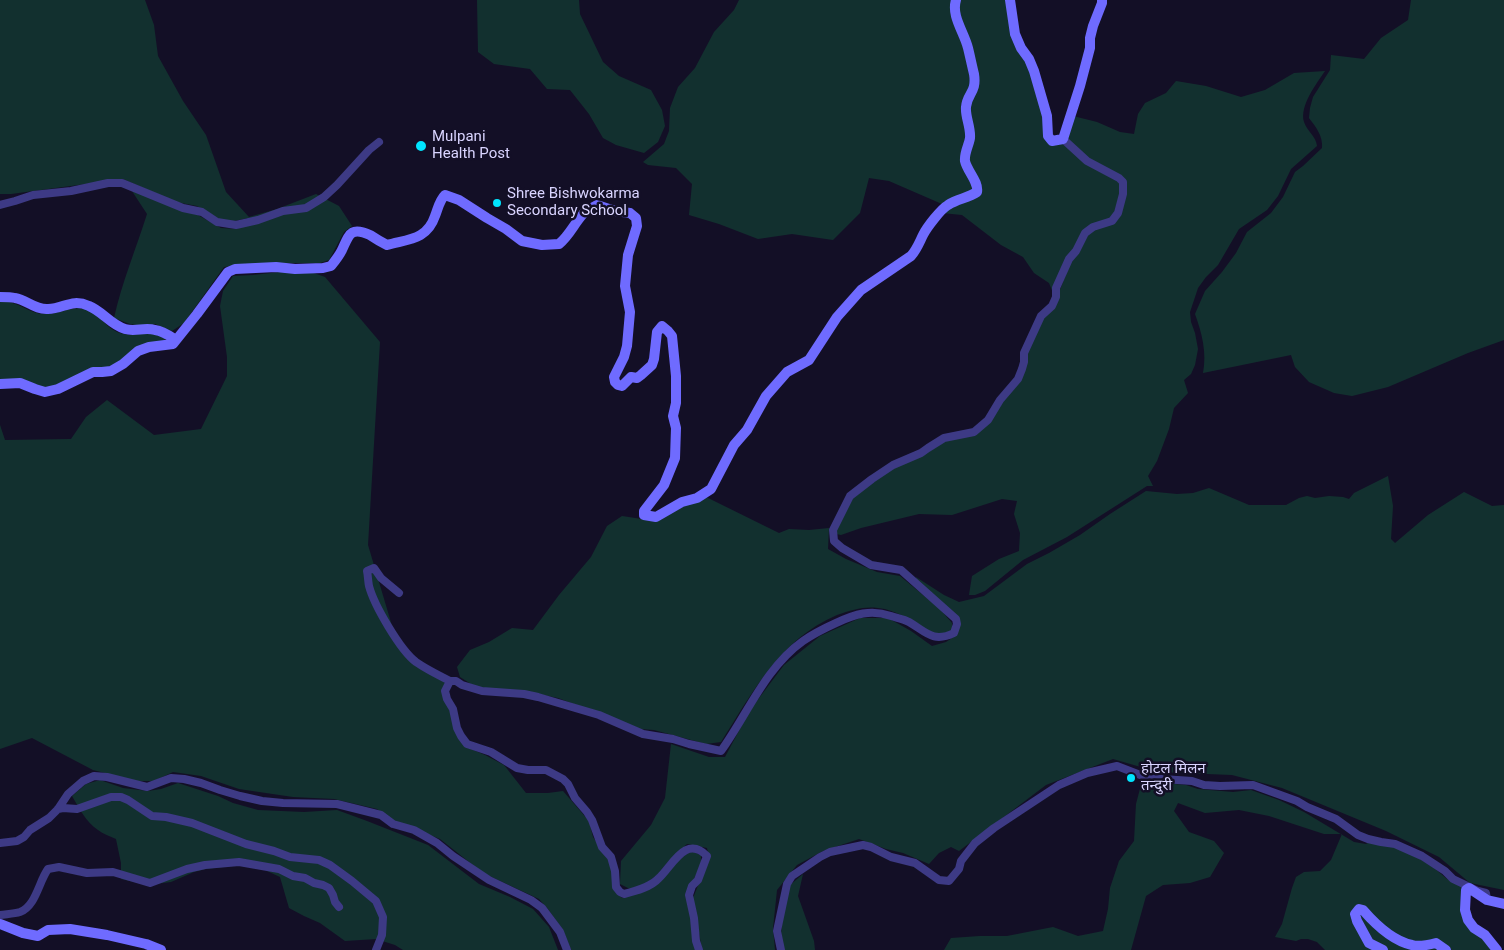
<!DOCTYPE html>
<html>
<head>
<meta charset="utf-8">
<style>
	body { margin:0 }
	canvas { display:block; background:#130f26 }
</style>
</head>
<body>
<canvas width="1504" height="950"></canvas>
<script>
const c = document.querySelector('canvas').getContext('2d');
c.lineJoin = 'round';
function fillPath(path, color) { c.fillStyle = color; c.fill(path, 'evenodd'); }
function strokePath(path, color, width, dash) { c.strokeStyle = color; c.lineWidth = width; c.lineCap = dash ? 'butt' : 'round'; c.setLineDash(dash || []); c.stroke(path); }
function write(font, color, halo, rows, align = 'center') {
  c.font = font + ' Roboto,"Noto Sans Devanagari",sans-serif'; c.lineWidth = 5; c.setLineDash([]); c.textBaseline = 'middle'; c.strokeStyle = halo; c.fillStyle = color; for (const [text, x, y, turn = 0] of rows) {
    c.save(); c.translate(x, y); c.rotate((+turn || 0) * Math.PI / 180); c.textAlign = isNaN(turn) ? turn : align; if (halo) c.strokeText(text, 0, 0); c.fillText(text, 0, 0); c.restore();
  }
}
const green = new Path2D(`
	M0,0H145L154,25L158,56L183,101L206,135L226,192L249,217L277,209L316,194L339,206L352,226L344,232L329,260L320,263H263L224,267L184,323L172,331L155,324L143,326L130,324L114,318C122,282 136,249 147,214L130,188L196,214L221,228L237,229L248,218L230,222L217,219L197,206L176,202L123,179L11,194H0Z
	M477,0H579L580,14L603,62L619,76L651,90L662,110L665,126L658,142L644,153L616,145L603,138L589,114L570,90L547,89L530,69L494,64L478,52Z
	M739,0H951L952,18L965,52L971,85L967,130L961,157L974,192L942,204L889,181L869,178L860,213L833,240L792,234L758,239L719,224L689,215L692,184L676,168L648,165L643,162L664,144L669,131L670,108L678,87L695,68L714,32L734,10Z
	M959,0H1006L1041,103L1046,138L1065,143L1120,182C1122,192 1120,210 1111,217C1107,222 1098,223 1092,225L1053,293L1049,283L1034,273L1023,257L1001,245L962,215L942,213L950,207L974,199L968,161V107L976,91L960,21Z
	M1411,0H1504V340L1468,353L1388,387L1352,396L1334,393L1309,382L1295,367L1291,355L1203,373C1207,353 1202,333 1195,314L1205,291L1222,272L1236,253L1247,232L1271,213L1283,197L1295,172L1303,166L1322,148C1323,136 1316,127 1309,118L1310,108L1313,97L1330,70L1331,55L1364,59L1381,38L1408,20Z
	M1325,71C1317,83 1299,106 1304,122C1307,131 1316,136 1317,146L1291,169L1278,196L1267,210L1239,229L1218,265L1206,277L1198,288L1190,312L1191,322L1195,333L1198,349L1195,365L1191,374L1184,380L1188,393L1174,408L1169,429L1157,461L1148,476L1153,486H1147L1067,537L1023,560L985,591L975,595H969L972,576L999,559L1019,551L1020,533L1014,514L1017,501L1002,499L952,515L919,514L861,528L841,535L836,534L837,526L853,498L892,468L947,439L971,435L1007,395L1044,317L1059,292L1071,262L1085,238L1094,229L1113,223L1126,184L1089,159L1067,140L1073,116L1097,122L1120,132L1134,134L1138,114L1145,103L1166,93L1176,81L1206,86L1241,97L1265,90L1294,73Z
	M280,272H311L325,277L380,342L368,545L398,646L447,683L448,707L466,747L485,755L504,765L526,793H548L563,791L589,821L593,837L608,858L612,871L614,890L622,898L631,895L691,851L701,855V865L686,895L697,950H571L563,930L548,909L539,899L483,873L440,839L392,820L377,809L334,799L293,797L239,789L201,776L173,772L154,781H137L93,770L32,738L0,749V425L5,440L71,439L86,417L107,400L154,435L201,429L227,376V357L220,306L223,291L233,276L253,275Z
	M0,301C18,301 30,314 44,314C61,315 71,304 89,310C100,315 106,327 117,332C134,339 149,328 165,339L164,342L119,363L53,386L38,388L0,380Z
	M1388,476L1393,506L1391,539L1395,543L1428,515L1464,492L1492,506L1504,505V890L1470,883L1439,857L1386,831L1282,788L1232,775L1158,772L1113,759L1046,785L959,851L951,847L939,853L929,864L903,853L886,849L859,839L823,851L797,865L777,890L773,928L775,950H702L693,898L709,858L707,848L687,844L667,863L657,875L645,884L630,889L620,884L621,861L651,825L665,798L671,744L709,757H725L750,710L784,665L820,636L860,618H888L911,631L932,646L946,642L958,634V620L917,581L916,577L944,595L959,602L984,596L1027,564L1049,553L1080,535L1110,514L1146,491L1177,494L1193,493L1209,488L1249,505H1286L1299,498L1307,496L1315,498L1329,496L1343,497L1349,499L1354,493Z
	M704,496L779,533L789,529L809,530L829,528L828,549L846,559L877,572L900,576L940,609L952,623V631C948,632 944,633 941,634C928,634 916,624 907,618C900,614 892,611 885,609C867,605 854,609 837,615C779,640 753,692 721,742L706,744L654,730L640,729L558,698L538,694L487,690L471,684L460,677L457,667L470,650L489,642L512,628L533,630L559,595L591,557L607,526L622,516L655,521Z
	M100,780L123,788L148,791L161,789L178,783L218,796L233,803L258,810L304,812L337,810L367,821L428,845L479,884L510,897L533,909L549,927L558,950H403L395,945L376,939L345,941L320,923L304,916L289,908L280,877L252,864L206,869L194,872L171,882L147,885L121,879V863L116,839C110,836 103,834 98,830C86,822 79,808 72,796L86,784Z
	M1162,783L1186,785L1198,789L1233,792L1251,790L1279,800L1304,812L1354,842L1366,844L1376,838L1415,856L1433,867L1447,879L1465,888L1463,908L1494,950H1450L1401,939L1366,911L1352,914L1380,950H1325L1317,942L1308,939H1301L1296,941L1275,937L1282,924L1292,888L1296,877L1304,872L1320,871L1331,860L1342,834H1324L1269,816L1239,810L1205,813L1178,803L1174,811L1189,832L1214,841L1224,853L1210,877L1190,883L1163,885L1146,896L1131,950H944L951,938L980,936H1007L1053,927L1078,936L1103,931L1108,909L1110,888L1119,861L1134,841L1136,804L1141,785Z
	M803,874L798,896L814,941L815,950H784L781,934L783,914L790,885Z
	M1359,913L1395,941L1437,947L1442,950H1386L1370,941Z`);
const street = new Path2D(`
	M0,205L15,201L33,195L71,191L108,183H122L183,208L202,212L217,222L236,225L258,220L283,211L306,208L324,197L337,185L369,150L379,142
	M399,593L381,578L374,568L367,571C368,576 368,581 369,586C374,605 400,650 416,662C426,669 438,675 450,681
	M58,809L63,808L77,809L111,797H121L128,800L152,816L166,817L192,823L246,844L274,851L290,857L319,860L330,865L352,881L376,901L383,917L382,935L376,950
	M0,843L17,841L24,837L30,830L49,818L58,809L68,794L83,781L94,776L107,777L147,787L171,778L184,779L201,783L220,790L240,796L262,801L283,803L337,804L381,815L393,824L414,830L437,843L453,856L489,880L531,900L542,908L560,932L567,950
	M0,915C6,914 14,914 20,912C36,906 39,881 48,869L59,867L87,873L113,872L150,883L187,869L205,865L239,862L279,869L293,876L305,878L314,883L323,885L329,888L333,895L335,902L339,907
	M699,950L696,941L694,918L689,895L692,886L698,880L707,856C686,834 672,866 659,878C651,887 636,891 624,894L620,892L616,887L615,871L611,857L602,847L592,820L587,812L575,798L568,784L563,779L546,770H528L517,768L491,752L467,744L461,736L457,728L453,709L447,699L445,691L450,681H456L462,685L482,691L524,694L538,697L599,715L643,734L673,739L689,744L721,751C747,715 765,668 803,641C813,634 825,628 836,623C855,614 871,609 891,616C897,618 904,619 909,622C926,632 933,643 954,633L957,624L956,619L901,570L871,565L842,548L834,541L833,530L850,496L872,479L893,465L921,453L928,448L944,438L974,432L988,420L1000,400L1018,379L1022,369L1024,362V353L1041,316L1052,306L1056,297V288L1069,259L1076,251L1085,233L1093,227L1112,221L1118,213L1123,194V182L1119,178L1087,161L1063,139
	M781,950L777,931L787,884L792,876L820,857L830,852L863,845L871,847L891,857L915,863L939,880L949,881L959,869L961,861L975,843L994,828L1059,785L1087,773L1117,766L1148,778L1192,781L1204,785L1220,786L1253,785L1297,801L1307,807L1336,819L1358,835L1368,839L1381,842L1395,844L1422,856L1445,871L1453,879L1478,891L1486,893L1487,900`);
const secondary = new Path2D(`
	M1010,0L1015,34L1021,48L1029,59L1034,71L1047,116L1048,136L1052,141L1063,139L1080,86L1090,48V38L1093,26L1102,3V0
	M0,297C5,297 11,297 15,298C27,300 35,310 48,309C64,309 71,298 89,306C102,311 111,325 125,329C135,332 145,327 155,330C163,331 170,336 176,340
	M0,384L20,383L35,389L45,392L58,389L93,372H102L111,371L123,364L138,351L149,347L173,344L197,314L228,272L235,269L276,267L295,269L323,268L331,266C335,261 339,256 342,250C349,235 350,226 370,235C376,239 381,242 387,245C408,239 427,240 435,216C438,209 439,201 445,195L459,200L487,218L506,229L522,241L542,245L559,244C569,236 574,224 583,214C587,210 592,208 597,205L615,211L630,213L636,218L637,226L628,255L625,286L630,312L627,346L624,357L614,377L615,382L618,385L622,386L631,377L637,378L641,375L652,365L654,359L657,332L662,326L668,331L672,336L676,376V403L673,416L676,428L675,458L664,485L644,511V515L656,517L682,502L697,498L711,489L734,445L747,430L766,396L787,372L809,360L837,317L861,290L911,256C917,249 919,243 923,235C927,227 941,209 948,205C957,199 968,198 977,192C979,182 967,171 965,161C964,153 969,145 970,138C971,127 965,117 966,107C967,93 977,93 974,74C972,66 970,56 968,48C964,32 951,16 956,0
	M0,924L23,933L38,936L48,930L70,929L107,935L146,944L161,950
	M1383,950L1369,943L1357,921L1355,914L1359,909L1363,910C1376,925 1393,941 1412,945C1419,947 1428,945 1436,943L1446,950
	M1497,950L1485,935L1474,928L1468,920L1465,910L1466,890L1469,888L1487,900L1504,904`);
const markers = [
	[421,146,6,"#00e5ff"],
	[497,203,5,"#00e5ff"],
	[1131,778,5,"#00e5ff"]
];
const poiNames = [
	["Mulpani",432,137],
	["Health Post",432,154],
	["Shree Bishwokarma",507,194],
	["Secondary School",507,211],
	["होटल मिलन",1141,769],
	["तन्दुरी",1141,786]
];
fillPath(green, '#12302f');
strokePath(street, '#3d3a85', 8);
strokePath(secondary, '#6f6bff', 10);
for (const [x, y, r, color] of markers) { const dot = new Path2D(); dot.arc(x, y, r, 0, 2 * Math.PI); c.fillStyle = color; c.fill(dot); strokePath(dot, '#130f26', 2); }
write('15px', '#d9d4ff', '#130f26', poiNames, 'left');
</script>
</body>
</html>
